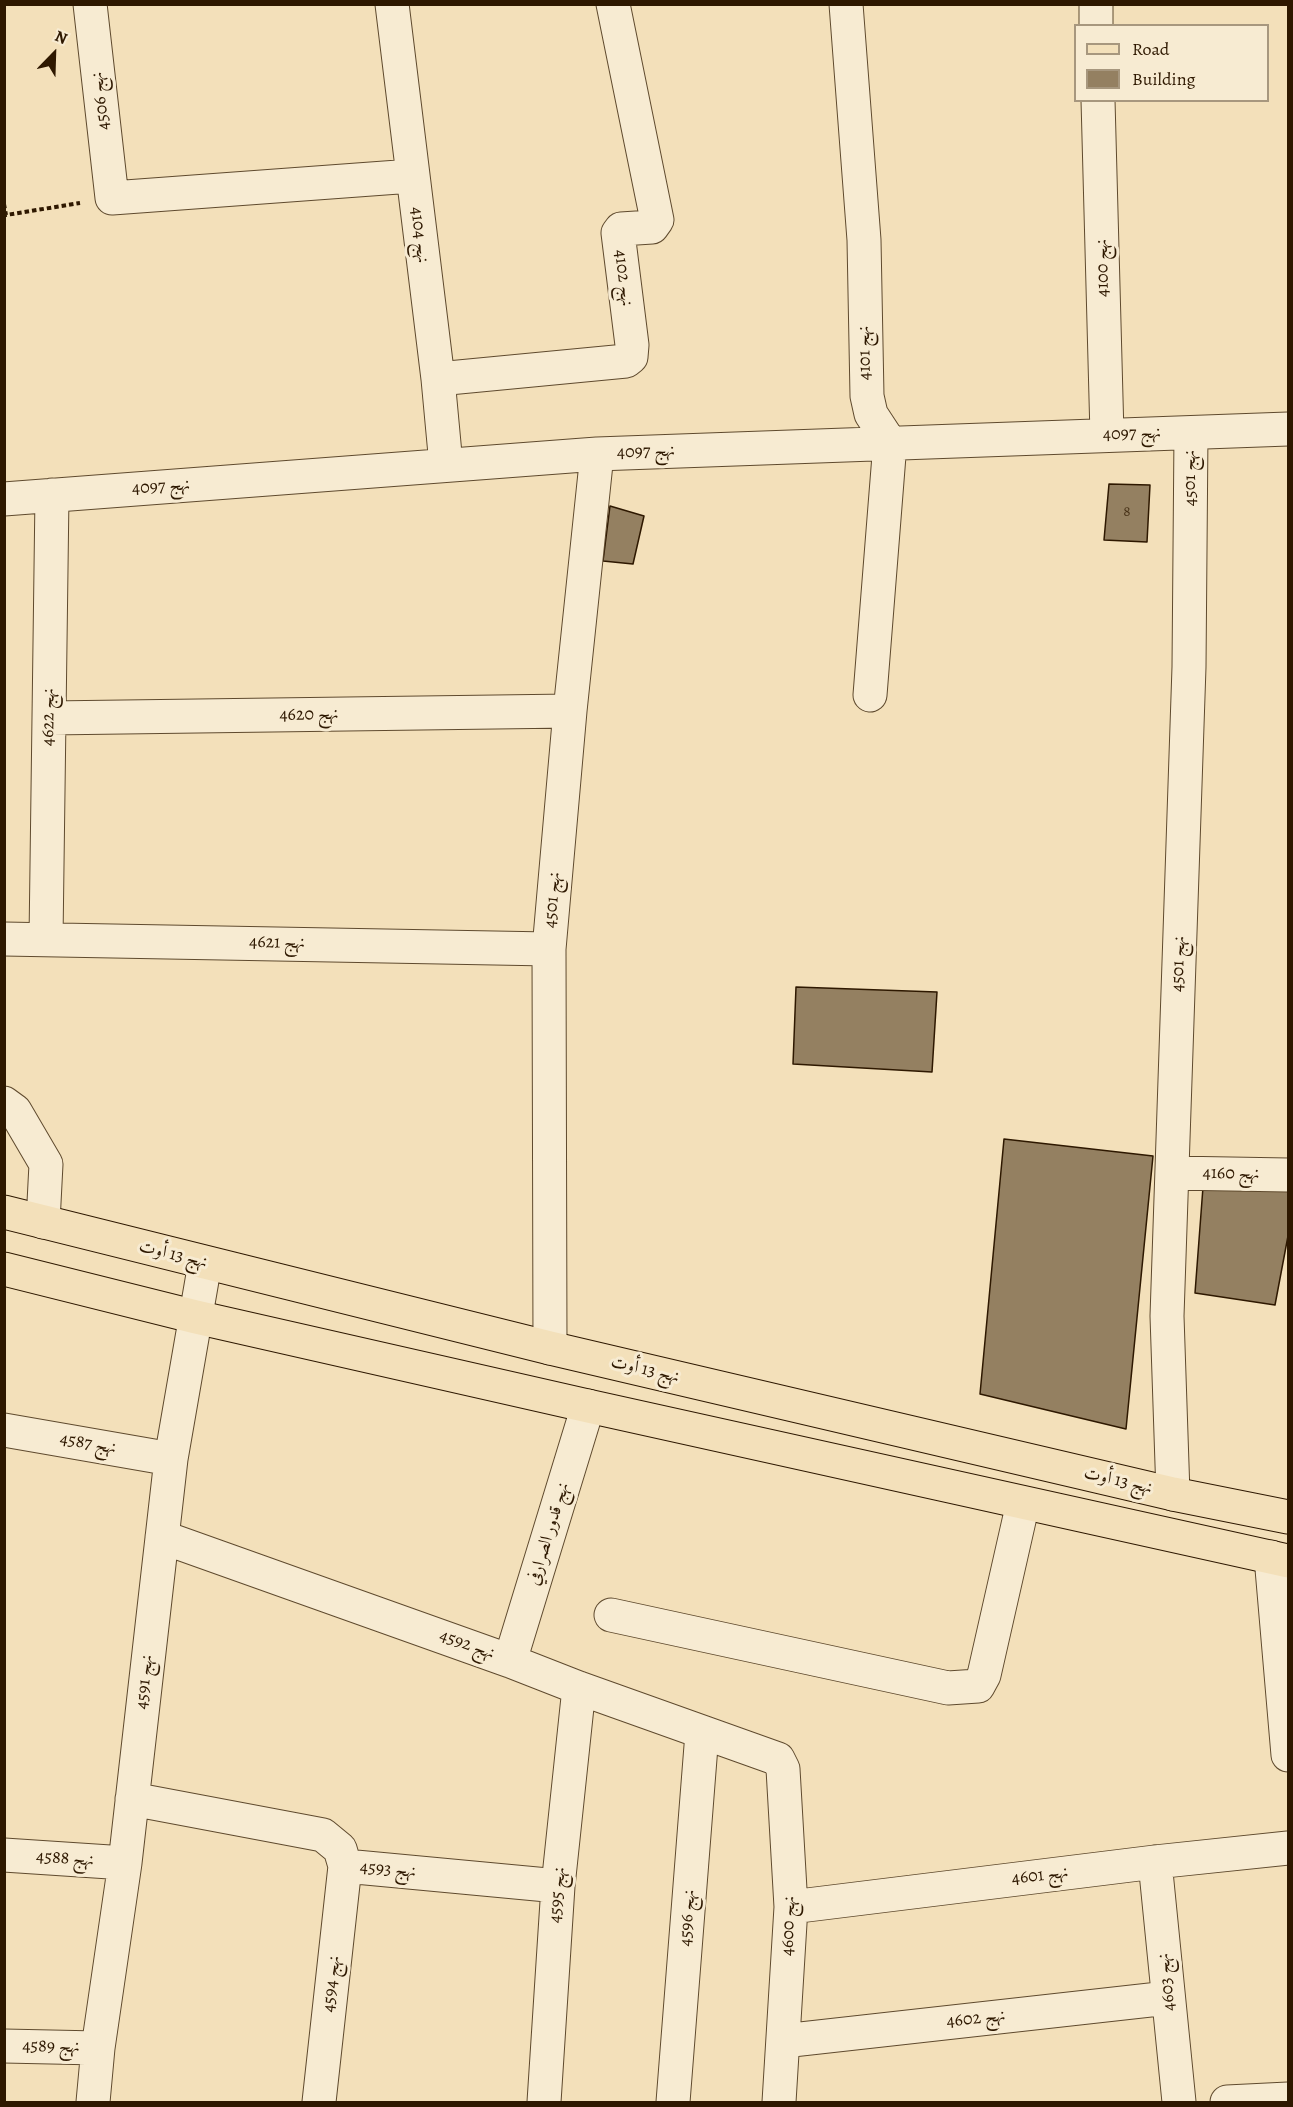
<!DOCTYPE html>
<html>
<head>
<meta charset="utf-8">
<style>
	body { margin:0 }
	#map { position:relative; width:1293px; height:2107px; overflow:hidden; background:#f3e0ba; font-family:Alegreya,serif }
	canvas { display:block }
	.frame { position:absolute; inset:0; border:6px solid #2e1800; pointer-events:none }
	.legend { position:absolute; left:1074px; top:24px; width:195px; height:78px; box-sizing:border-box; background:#f7ebd2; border:2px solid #a7977e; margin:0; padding:8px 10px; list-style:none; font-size:18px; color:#2e1800 }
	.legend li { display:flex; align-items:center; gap:12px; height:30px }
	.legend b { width:30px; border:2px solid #a7977e }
	.north { position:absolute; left:24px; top:24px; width:60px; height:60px; -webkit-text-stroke:4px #f7ebd2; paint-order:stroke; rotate:23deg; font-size:16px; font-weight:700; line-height:24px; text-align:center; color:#2e1800 }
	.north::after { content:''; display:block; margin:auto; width:21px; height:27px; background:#2e1800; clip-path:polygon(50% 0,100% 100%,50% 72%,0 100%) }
</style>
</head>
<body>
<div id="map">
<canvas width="1293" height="2107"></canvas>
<div class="frame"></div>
<ul class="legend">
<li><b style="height:8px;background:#f3e0ba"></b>Road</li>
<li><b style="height:16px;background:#948061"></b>Building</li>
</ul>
<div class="north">N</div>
</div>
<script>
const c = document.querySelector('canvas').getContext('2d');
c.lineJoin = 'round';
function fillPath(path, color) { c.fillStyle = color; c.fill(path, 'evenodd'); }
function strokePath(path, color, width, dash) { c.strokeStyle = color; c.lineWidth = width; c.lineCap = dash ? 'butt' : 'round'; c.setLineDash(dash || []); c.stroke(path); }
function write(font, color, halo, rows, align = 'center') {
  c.font = font + ' Alegreya,Amiri,serif'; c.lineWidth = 6; c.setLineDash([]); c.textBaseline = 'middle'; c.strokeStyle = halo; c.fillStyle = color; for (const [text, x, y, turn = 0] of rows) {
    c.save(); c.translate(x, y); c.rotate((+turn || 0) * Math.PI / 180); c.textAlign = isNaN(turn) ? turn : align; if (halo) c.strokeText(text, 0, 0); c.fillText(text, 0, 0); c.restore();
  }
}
const building = new Path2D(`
	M1109,484L1150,485L1147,542L1104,540Z
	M610,506L644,516L633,564L603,561Z
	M796,987L937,992L932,1072L793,1064Z
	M1004,1139L1153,1156L1126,1429L980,1394Z
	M1203,1187L1288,1189V1236L1275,1305L1195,1293Z`);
const path = new Path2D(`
	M4,204L6,215L80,203`);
const minor = new Path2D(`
	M90,4L112,198L412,176
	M392,4L438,379L446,465
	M846,4L864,240L867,396L871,414L890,443L870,695
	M1096,4V26
	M1098,100L1107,435
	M438,379L626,361L631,357L632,345L618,233L621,229L652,227L657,220L613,4
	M4,499L597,454L1288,429
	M49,718L570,711
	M4,939L549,949
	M46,939L52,495
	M4,1103L15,1111L46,1164L43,1222
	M1173,1173L1288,1175
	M550,1348L549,949L570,711L597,454
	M4,1430L171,1459
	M1173,1494L1167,1316L1189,667L1191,433
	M162,1537L510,1661L579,1688L778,1759L783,1769L791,1907L779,2102
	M1271,1557L1288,1755
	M611,1615L948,1688L978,1686L984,1675L1023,1503
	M510,1661L588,1406
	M132,1799L323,1835L340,1849L345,1866L558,1886
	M4,1855L125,1863
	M1155,1862L1179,2102
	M791,1907L1155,1862L1288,1848
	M783,2041L1168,1998
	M4,2046L98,2048
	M93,2102L98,2048L125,1863L171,1459L205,1263
	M319,2102L345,1866
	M544,2102L558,1886L579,1688
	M673,2102L702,1733
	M1227,2102L1288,2099`);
const major = new Path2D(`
	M4,1212L550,1348L1173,1494L1288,1517
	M4,1269L196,1317L588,1406L1288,1561`);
const numberNames = [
	["8",1127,512]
];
const streetNames = [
	["نهج 4506",101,101,-97],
	["نهج 4104",419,235,83],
	["نهج 4100",1103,268,-91],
	["نهج 4102",623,278,83],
	["نهج 4101",865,353,-91],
	["نهج 4097",1132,434,-2],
	["نهج 4097",646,452,-2],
	["نهج 4501",1191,478,-90],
	["نهج 4097",161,487,-4],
	["نهج 4620",309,715,-1],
	["نهج 4622",49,717,-89],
	["نهج 4501",553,900,-85],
	["نهج 4621",277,943,1],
	["نهج 4501",1179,964,-88],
	["نهج 4160",1231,1174,1],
	["نهج 13 أوت",173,1255,14],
	["نهج 13 أوت",645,1370,13],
	["نهج 4587",88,1444,10],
	["نهج 13 أوت",1118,1481,13],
	["نهج قدور الصرارفي",549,1534,-73],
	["نهج 4592",467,1645,20],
	["نهج 4591",145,1682,-84],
	["نهج 4588",65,1859,4],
	["نهج 4593",388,1870,5],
	["نهج 4601",1040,1876,-7],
	["نهج 4595",558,1895,-85],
	["نهج 4596",688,1918,-86],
	["نهج 4600",789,1926,-88],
	["نهج 4603",1167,1982,-96],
	["نهج 4594",332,1984,-84],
	["نهج 4602",976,2019,-6],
	["نهج 4589",51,2047,1]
];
fillPath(building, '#948061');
strokePath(building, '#2e1800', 1.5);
strokePath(minor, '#5f4a2e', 35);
strokePath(major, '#2e1800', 35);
strokePath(path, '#2e1800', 4, [4.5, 3]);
strokePath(minor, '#f7ebd2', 33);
strokePath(major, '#f3e0ba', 33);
write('15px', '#483218', null, numberNames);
write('18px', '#2e1800', '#f7ebd2', streetNames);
</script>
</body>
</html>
